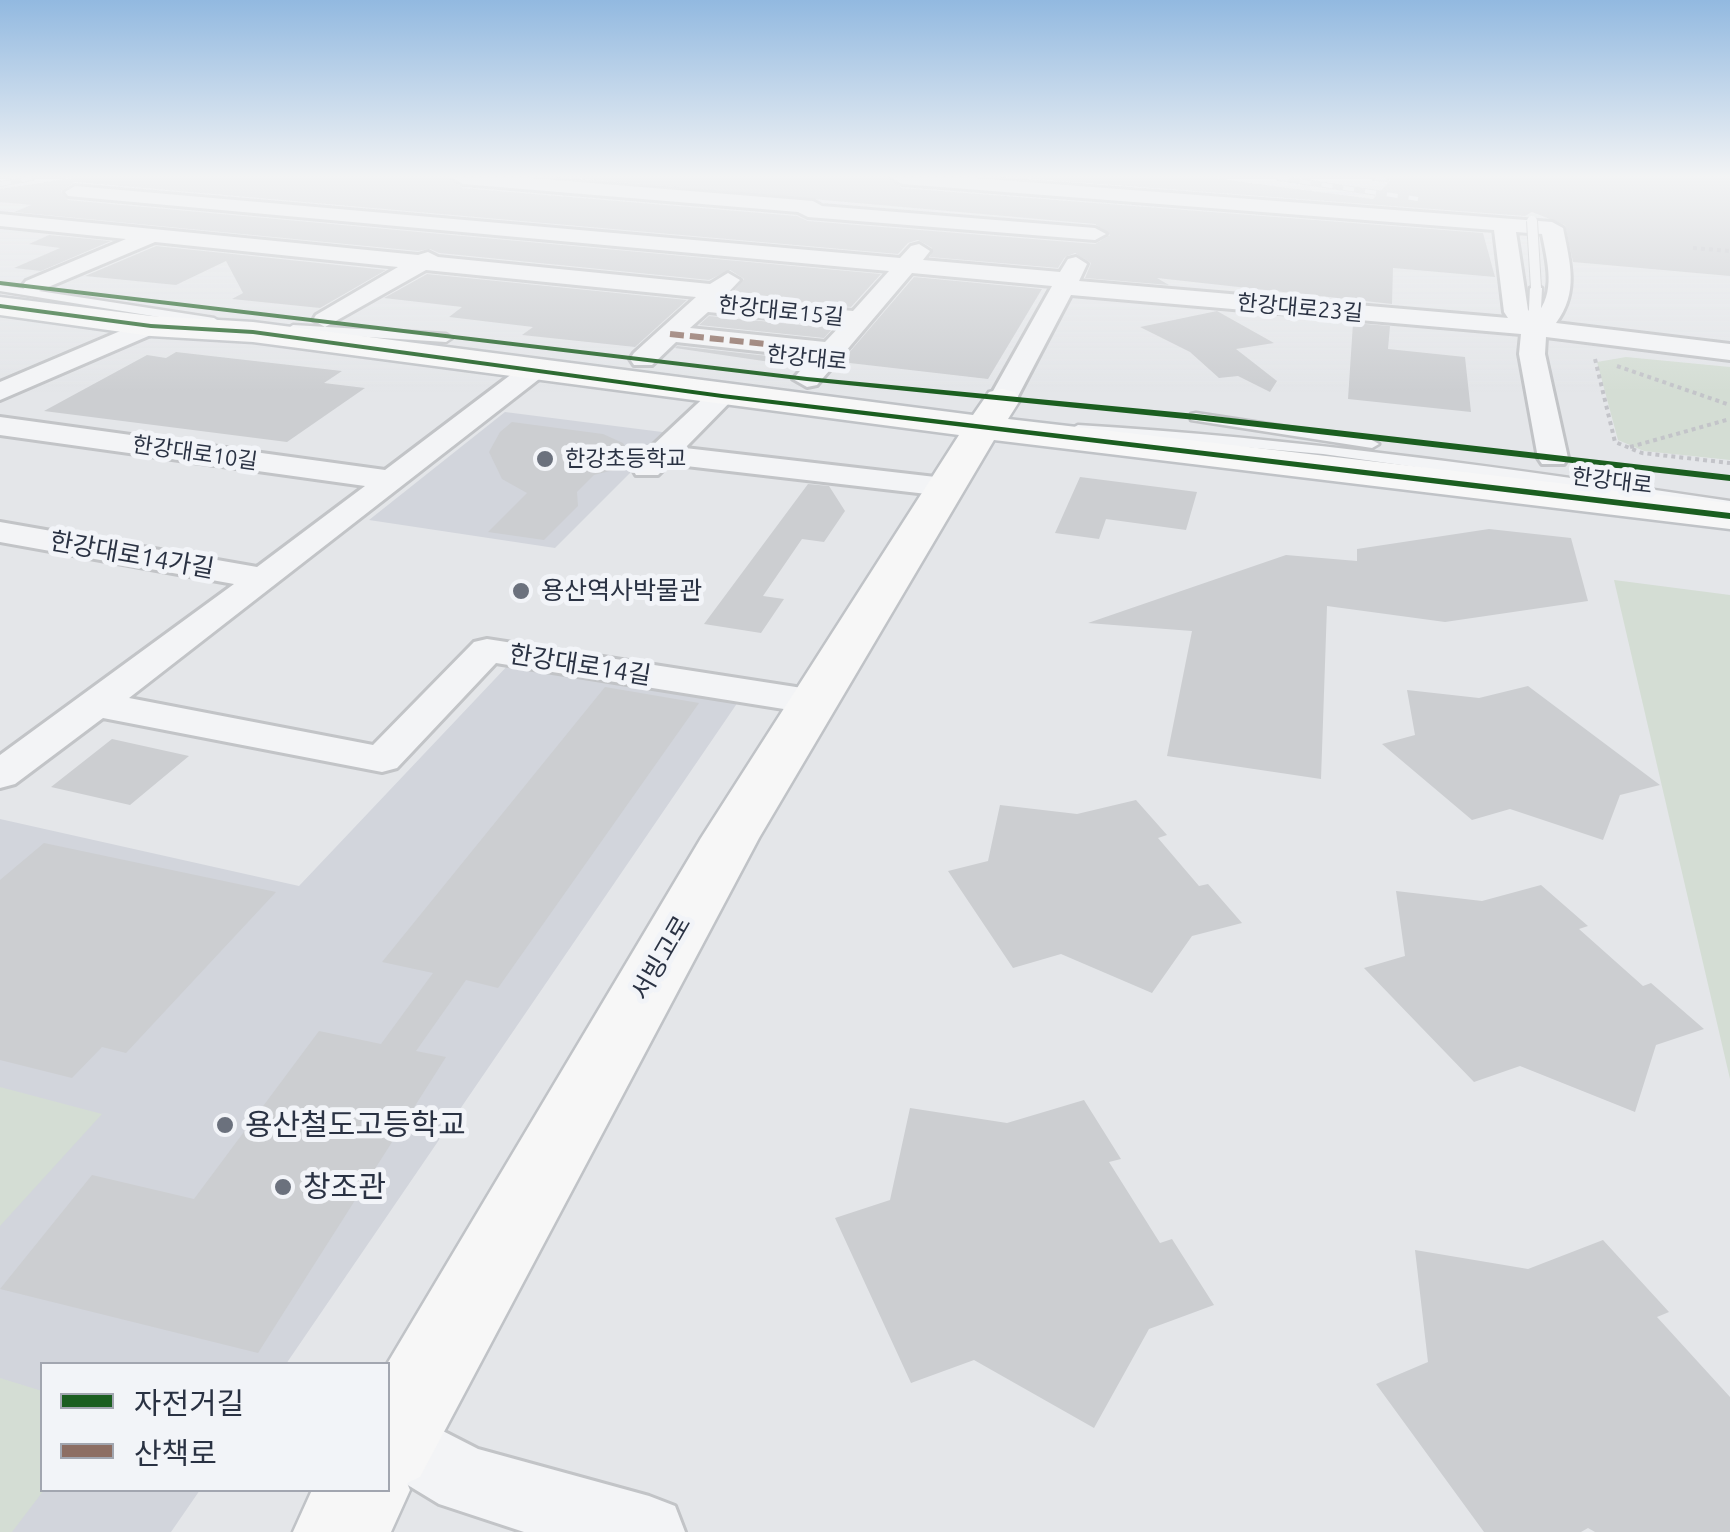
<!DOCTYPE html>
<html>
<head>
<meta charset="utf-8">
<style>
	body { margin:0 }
	#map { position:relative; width:1730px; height:1532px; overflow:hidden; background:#e4e6e9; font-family:Ubuntu,"Noto Sans KR",sans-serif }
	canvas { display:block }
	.legend { position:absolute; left:40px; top:1362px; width:350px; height:130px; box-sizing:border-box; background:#f2f4f8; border:2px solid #a2a6b0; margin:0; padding:12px 18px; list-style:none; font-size:30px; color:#2a3243 }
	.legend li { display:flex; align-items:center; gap:20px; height:50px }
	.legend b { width:50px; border:2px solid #a2a6b0 }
</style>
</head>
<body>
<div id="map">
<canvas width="1730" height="1532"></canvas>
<ul class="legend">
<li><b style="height:12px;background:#1b5e20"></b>자전거길</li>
<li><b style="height:12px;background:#8d6e63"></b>산책로</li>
</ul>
</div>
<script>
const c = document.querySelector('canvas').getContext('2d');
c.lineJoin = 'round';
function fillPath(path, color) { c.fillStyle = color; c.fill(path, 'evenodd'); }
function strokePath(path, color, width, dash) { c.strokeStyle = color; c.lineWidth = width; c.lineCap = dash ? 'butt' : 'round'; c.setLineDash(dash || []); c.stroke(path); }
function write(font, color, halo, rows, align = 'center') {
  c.font = font + ' Ubuntu,"Noto Sans KR",sans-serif'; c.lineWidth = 10; c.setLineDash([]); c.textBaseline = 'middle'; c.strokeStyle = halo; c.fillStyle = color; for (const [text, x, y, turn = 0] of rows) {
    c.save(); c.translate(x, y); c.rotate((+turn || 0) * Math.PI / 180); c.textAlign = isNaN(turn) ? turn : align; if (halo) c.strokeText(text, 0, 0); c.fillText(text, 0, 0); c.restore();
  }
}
const built = new Path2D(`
	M505,412L670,433L555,548L369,520Z
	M511,662L738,702L286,1364H42V1490H200L171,1532H0V819L299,886Z`);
const green = new Path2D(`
	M1626,357L1730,367V460L1644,451L1618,440L1597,362Z
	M1614,580L1730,595V1079Z
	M0,1087L102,1114L0,1226Z
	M0,1378L42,1391L44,1490L12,1532H0Z`);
const building = new Path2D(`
	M72,178H450L463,188L797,216L808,221L1095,244L1110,235L1095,224L573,178H889L902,188L1483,233L1495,277L1393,268L1392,304L1157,278L1169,285L1085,278L1091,263L1075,253L1065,257L1058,268L930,257L932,248L918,240L908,243L898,254L75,182L61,191L68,200L881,274L851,307L730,296L744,279L730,270L709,280L439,253L430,249L418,251L14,212L31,205L0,202V189Z
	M1020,178H1213L1373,199L1392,178H1730V276L1573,262L1565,225L1532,212L1525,216Z
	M49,235L111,241L41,271L14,268L60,248L29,244Z
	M156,246L386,270L320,308L232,299L243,293L226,261L176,285L85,276Z
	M427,274L687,300L635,347L522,335L533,327L449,317L462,307L384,298Z
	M914,277L1042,289L988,379L841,362Z
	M1217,311L1274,343L1236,349L1277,381L1270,392L1238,376L1219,378L1190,352L1140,327Z
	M709,316L833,328L824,338L699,325Z
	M1353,323L1390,326L1388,349L1465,357L1471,412L1348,399Z
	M677,346L804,360L777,363L675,348Z
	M176,352L342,371L324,383L365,388L287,442L44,411L147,355L166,358Z
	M512,422L603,434L623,443L631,456L621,468L594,475L577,492L578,506L544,540L488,532L527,493L502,479L489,452L500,432Z
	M1080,477L1197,492L1186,530L1106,519L1099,539L1055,533Z
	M808,484L829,486L845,511L824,542L802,539L763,596L784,599L761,633L704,624Z
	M1489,529L1571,538L1588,601L1445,622L1327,606L1321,779L1167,756L1192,631L1088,623L1286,555L1357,561V549Z
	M1528,686L1660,785L1620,795L1603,840L1510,809L1472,820L1382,744L1415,735L1407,690L1479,698Z
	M605,687L699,703L498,988L466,980L416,1051L446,1057L258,1353L0,1289L92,1175L194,1199L319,1031L381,1044L433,973L382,962Z
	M112,739L189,756L130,805L51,787Z
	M1136,800L1167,835L1158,838L1199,886L1208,884L1242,923L1192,936L1152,993L1061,954L1013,968L948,871L988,861L1000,805L1077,814Z
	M44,843L276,892L126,1053L102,1047L72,1078L0,1060V880Z
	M1541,885L1588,926L1579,929L1643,986L1651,983L1704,1029L1656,1045L1635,1112L1520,1066L1474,1082L1364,968L1405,956L1396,891L1482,901Z
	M1084,1100L1121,1159L1109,1162L1160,1243L1172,1239L1214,1305L1149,1329L1094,1428L974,1360L911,1383L835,1218L890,1200L910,1108L1007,1123Z
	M1603,1240L1669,1312L1657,1317L1730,1397V1532H1595L1588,1528L1581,1532H1484L1376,1384L1428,1362L1415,1250L1528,1269Z`);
const path = new Path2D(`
	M1693,248L1730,251
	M1595,359L1615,442L1642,453L1730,463
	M1617,366L1727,404
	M1630,447L1730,419`);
const lane = new Path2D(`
	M0,285L214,318L220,322L214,326L0,291Z
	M1536,285L1542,288L1540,328L1534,332L1528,328L1530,288Z
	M293,325L446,334L452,338L446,342L289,332L287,329Z
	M1196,413L1372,440L1379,444L1372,448L1191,420V414Z
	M1078,425C1297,438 1513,469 1730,501V511L1323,454L1073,432L1071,429Z`);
const street = new Path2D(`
	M453,178H530L813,201L822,206L1095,228L1106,234L1095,240L808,217L798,212L463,184Z
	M892,178H974L1552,222L1563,228C1570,263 1579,292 1556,323L1730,344V360L1546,337L1545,354L1568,458L1564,464H1542L1538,458L1519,354L1521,334L1071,295L1016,400L1002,408L988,400L1052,286L912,273L817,385L807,387L793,379L812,357L676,342L652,365H634L630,359L634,353L696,297L426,270L325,327L313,320L316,315L398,267L155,242L34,293L26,291L22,286L26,281L126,239L0,226V214L418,255L428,252L438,257L710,284L728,273L740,280L722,299L853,311L889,271L68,196L65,192L75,186L900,258L911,246L919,244L930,251L923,260L1060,272L1068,259L1076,257L1087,264L1079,281L1508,318L1504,312L1494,230L902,184ZM1516,232L1542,234C1547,261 1557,293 1535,316L1528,310ZM708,312L841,325L825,342L690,328Z
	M151,318L160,321L164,326L160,331L0,400V382Z
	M534,362L543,364L547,370L543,376L129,698L373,745L474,642L487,639L815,690L829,694L835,702L829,710L815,714L496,663L397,768L382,772L103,718L15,784L0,788V755L234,584L0,542V522L257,567L365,486L0,435V417L385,470L525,364Z
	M722,388L736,396L685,448L944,478L955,480L960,487L955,494L944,496L669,464L658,475H636L632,468L636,461L712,390Z
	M392,1405L478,1449L649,1496L675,1506L685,1532H524L439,1504L388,1473V1407Z`);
const primary = new Path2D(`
	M0,297L151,316L253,322L973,415L989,392L1002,389L1015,392L1020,400L1008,419L1730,503V529L994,440L759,838L420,1477L407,1483L410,1490L391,1532H293L312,1490H388L387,1364L701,838L959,435L253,342L151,336L0,315Z`);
const rail = new Path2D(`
	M1278,178L1418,199
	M1375,178L1386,179
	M0,184L33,178`);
const laneBridge = new Path2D(`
	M1532,221L1536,288`);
const quiet = new Path2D(`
	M670,334L832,351`);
const cycleway = new Path2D(`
	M0,281L807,377L1196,414L1730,475V481L1196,420L807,381L0,285Z
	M0,304L151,324L253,330L722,394L1730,513V519L722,398L253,334L151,328L0,308Z`);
const markers = [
	[545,459,10,"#6b717d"],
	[521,591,10,"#6b717d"],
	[225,1125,10,"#6b717d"],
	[283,1187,10,"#6b717d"]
];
const farStreetnames = [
	["한강대로23길",1300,308,5],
	["한강대로15길",781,311,6],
	["한강대로",807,358,6],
	["한강대로10길",195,453,8],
	["한강대로",1612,481,7]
];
const farPoinames = [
	["한강초등학교",565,459]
];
const streetNames = [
	["한강대로14가길",132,555,10],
	["한강대로14길",580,665,9],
	["서빙고로",661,958,-60]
];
const poiNames = [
	["용산역사박물관",541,591]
];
const nearPoinames = [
	["용산철도고등학교",245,1125],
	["창조관",303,1187]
];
fillPath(built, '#d2d5dc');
fillPath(green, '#d4ddd4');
fillPath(building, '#ccced1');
strokePath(lane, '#c2c4c7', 5);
strokePath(street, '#c2c4c7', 6);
strokePath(primary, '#c0c3c7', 5);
strokePath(path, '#c3c4c9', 4, [4, 4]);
fillPath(lane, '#f3f4f6');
fillPath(street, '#f3f4f6');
fillPath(primary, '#f7f7f7');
strokePath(rail, '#ccced1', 6);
strokePath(rail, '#f2f4f8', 4, [11]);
strokePath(laneBridge, '#c2c4c7', 12, []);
strokePath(laneBridge, '#f3f4f6', 10);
strokePath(quiet, '#8d6e63', 6, [14, 6]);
fillPath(cycleway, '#1b5e20');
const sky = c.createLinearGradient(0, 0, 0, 392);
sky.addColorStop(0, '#92b9e0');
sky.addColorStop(0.45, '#f3f4f5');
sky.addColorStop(1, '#f3f4f500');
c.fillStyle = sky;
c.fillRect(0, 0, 1730, 392);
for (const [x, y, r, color] of markers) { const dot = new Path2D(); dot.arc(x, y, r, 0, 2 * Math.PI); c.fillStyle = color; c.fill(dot); strokePath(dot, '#f2f4f8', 4); }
write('22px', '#2a3243', '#f2f4f8', farStreetnames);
write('22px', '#2a3243', '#f2f4f8', farPoinames, 'left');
write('25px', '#2a3243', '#f2f4f8', streetNames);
write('25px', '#2a3243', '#f2f4f8', poiNames, 'left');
write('30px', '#2a3243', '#f2f4f8', nearPoinames, 'left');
</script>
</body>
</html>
